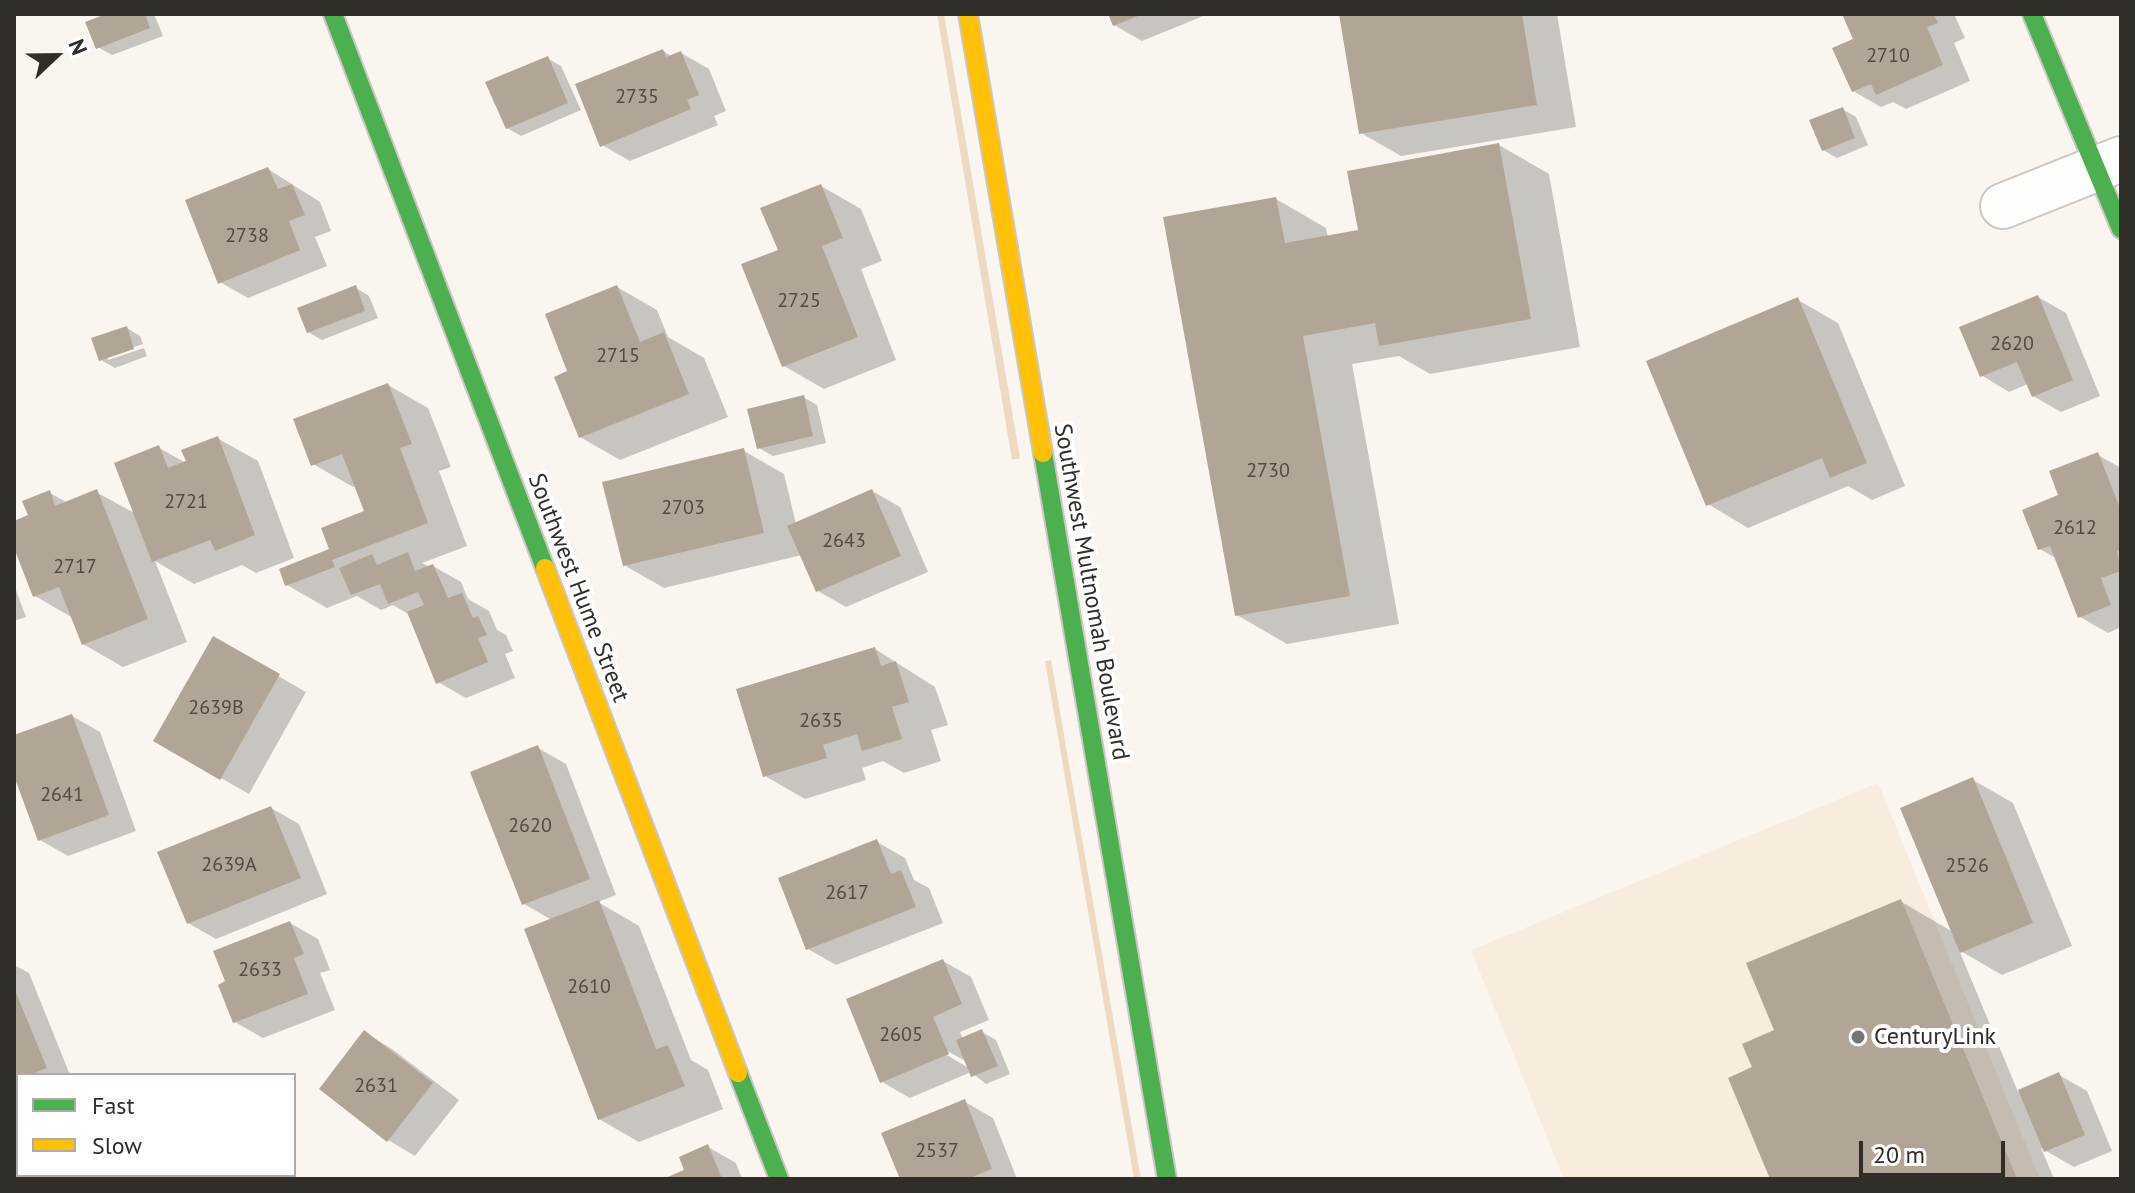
<!DOCTYPE html>
<html>
<head>
<meta charset="utf-8">
<style>
	body { margin:0 }
	#map { position:relative; width:2135px; height:1193px; overflow:hidden; background:#faf5ef; font-family:"PT Sans",sans-serif }
	canvas { display:block }
	.frame { position:absolute; inset:0; border:16px solid #312d28; pointer-events:none }
	.legend { position:absolute; left:16px; top:1073px; width:280px; height:104px; box-sizing:border-box; background:#fff; border:2px solid #adaba9; margin:0; padding:10px 14px; list-style:none; font-size:24px; color:#312d28 }
	.legend li { display:flex; align-items:center; gap:16px; height:40px }
	.legend b { width:40px; border:2px solid #adaba9 }
	.north { position:absolute; left:16px; top:16px; width:80px; height:80px; -webkit-text-stroke:6px #fff; paint-order:stroke; rotate:68deg; font-size:22px; font-weight:700; line-height:32px; text-align:center; color:#312d28 }
	.north::after { content:''; display:block; margin:auto; width:28px; height:36px; background:#312d28; clip-path:polygon(50% 0,100% 100%,50% 72%,0 100%) }
	.scale { position:absolute; left:1859px; top:1141px; width:146px; height:36px; box-sizing:border-box; border:4px solid #312d28; border-top:0; padding-left:10px; font-size:24px; line-height:28px; white-space:nowrap; color:#312d28; -webkit-text-stroke:6px #fff; paint-order:stroke }
</style>
</head>
<body>
<div id="map">
<canvas width="2135" height="1193"></canvas>
<div class="frame"></div>
<ul class="legend">
<li><b style="height:10px;background:#4caf50"></b>Fast</li>
<li><b style="height:10px;background:#ffc107"></b>Slow</li>
</ul>
<div class="north">N</div>
<div class="scale">20 m</div>
</div>
<script>
const c = document.querySelector('canvas').getContext('2d');
c.lineJoin = 'round';
function fillPath(path, color) { c.fillStyle = color; c.fill(path, 'evenodd'); }
function strokePath(path, color, width, dash) { c.strokeStyle = color; c.lineWidth = width; c.lineCap = dash ? 'butt' : 'round'; c.setLineDash(dash || []); c.stroke(path); }
function write(font, color, halo, rows, align = 'center') {
  c.font = font + ' "PT Sans",sans-serif'; c.lineWidth = 8; c.setLineDash([]); c.textBaseline = 'middle'; c.strokeStyle = halo; c.fillStyle = color; for (const [text, x, y, turn = 0] of rows) {
    c.save(); c.translate(x, y); c.rotate((+turn || 0) * Math.PI / 180); c.textAlign = isNaN(turn) ? turn : align; if (halo) c.strokeText(text, 0, 0); c.fillText(text, 0, 0); c.restore();
  }
}
const built = new Path2D(`
	M1878,783L2040,1179H1564L1471,950Z`);
const green = new Path2D(`
	M937,14H944L1020,458L1012,460Z
	M1051,660L1141,1179H1134L1045,661Z`);
const shadow = new Path2D(`
	M111,14H154L163,36L112,55L98,47Z
	M1110,14H1208L1142,41L1114,25Z
	M1341,14H1557L1576,127L1401,156L1361,133Z
	M1844,14H1954L1965,38L1954,43L1970,81L1906,109L1893,102L1881,107L1853,91L1855,40Z
	M663,51L673,57L681,53L709,69L726,111L714,116L718,125L630,161L602,145Z
	M547,58L561,66L581,110L521,136L507,128Z
	M1842,109L1856,117L1868,145L1837,158L1823,150Z
	M1499,145L1549,174L1580,347L1430,374L1399,356L1352,364L1399,624L1287,644L1237,615L1276,199L1326,228L1328,238L1361,232Z
	M268,169L320,202L331,231L315,237L327,266L248,298L220,282Z
	M821,186L861,209L882,261L861,269L896,360L824,389L784,366L780,251Z
	M617,287L657,310L668,337L704,358L728,417L620,460L580,437L570,372Z
	M356,288L369,296L378,318L322,340L308,332Z
	M2038,297L2066,313L2100,396L2061,412L2033,396L2028,384L2009,392L1981,375Z
	M1798,300L1838,323L1905,486L1872,500L1848,486L1748,528L1708,504Z
	M127,328L140,336L143,344L108,356V360L144,348L147,356L115,368L101,360Z
	M388,385L428,408L451,467L439,471L467,546L422,563L429,567L433,566L461,582L468,599L489,611L497,630L506,635L513,651L505,654L515,678L466,698L438,682L410,615L393,605L381,610L357,596L327,608L287,585L332,551L366,513L356,486L353,487L313,464Z
	M803,397L817,405L826,443L773,456L759,448Z
	M217,438L258,461L294,558L256,573L242,565L194,584L155,561L187,642L123,667L83,644L73,618L35,596L14,542V523L31,516L50,493L68,503L96,492L136,514L159,448L190,465Z
	M744,451L784,474L796,524L872,491L900,507L928,572L846,607L818,591L802,555L664,588L624,565Z
	M2098,455L2121,468V627L2108,633L2080,617L2057,559L2040,549L2061,497Z
	M14,585L26,617L14,621Z
	M214,639L306,692L249,794L156,741Z
	M875,649L935,687L948,725L931,730L941,761L904,773L883,761L862,768L866,780L805,799L765,776Z
	M72,716L100,732L136,831L68,856L40,840L14,770V737Z
	M538,748L566,764L616,895L598,902L639,926L691,1060L708,1070L723,1109L639,1142L599,1119L552,920L524,904Z
	M1973,780L2013,803L2072,946L2002,975L1959,950L2018,1092L2059,1075L2087,1091L2112,1151L2074,1167L2041,1148L2054,1179H1772L1754,1068L1777,1032L1900,901L1953,932Z
	M271,808L299,824L327,894L216,939L188,923Z
	M877,842L905,858L914,880L929,888L943,923L836,965L808,949Z
	M290,923L318,939L330,970L320,973L335,1010L263,1038L235,1022L228,983Z
	M943,961L971,977L989,1020L960,1032L963,1039L982,1032L996,1040L1010,1074L986,1084L971,1072L910,1098L882,1082ZM942,1048L967,1062V1067L940,1051Z
	M14,965L29,973L70,1075H18V1106L14,1108Z
	M365,1033L392,1049L459,1100L415,1156L388,1140Z
	M965,1102L993,1118L1017,1179H902Z
	M708,1147L736,1163L742,1179H668L687,1171Z
	M94,1175H208L210,1179H95Z
	M260,1175H290L294,1179H262Z`);
const building = new Path2D(`
	M106,14H145L150,28L96,49L85,22Z
	M1108,14H1143L1113,26Z
	M1339,14H1522L1537,105L1359,134Z
	M1842,14H1934L1938,23L1927,27L1943,65L1876,95L1871,84L1852,92L1832,48L1853,39Z
	M663,49L666,57L681,51L699,95L687,100L691,109L600,147L575,84Z
	M548,56L568,103L506,129L485,82Z
	M1843,107L1855,138L1822,151L1809,120Z
	M1499,143L1531,319L1379,346L1375,323L1303,336L1350,596L1235,616L1163,217L1276,197L1285,243L1358,230L1347,171Z
	M268,167L278,189L292,184L305,215L289,221L300,250L218,284L185,200Z
	M821,184L843,238L822,246L858,337L782,367L741,264L778,250L760,208Z
	M356,285L365,311L307,333L297,308Z
	M617,285L640,342L664,332L689,394L579,438L554,377L567,371L545,314Z
	M2038,295L2073,380L2032,397L2017,362L1980,377L1959,327Z
	M1798,297L1867,463L1830,478L1822,458L1706,506L1646,361Z
	M127,326L134,349L99,361L91,338Z
	M388,383L412,444L400,448L428,523L332,560L335,567L285,586L279,569L329,549L321,528L364,511L342,454L311,466L293,419Z
	M804,395L813,436L757,449L747,409Z
	M218,436L255,535L215,551L210,540L152,562L114,463L159,445L168,468L186,461L181,450Z
	M744,448L764,533L623,566L602,482Z
	M2098,452L2121,511V550L2117,551L2121,571L2101,578L2111,605L2078,618L2050,546L2038,550L2022,510L2058,495L2049,471Z
	M97,489L148,619L82,645L59,587L33,597L14,548V521L28,515L22,501L50,490L55,506Z
	M872,489L901,556L816,592L787,526Z
	M408,552L415,571L433,564L448,598L462,593L473,618L478,616L487,635L478,638L488,662L436,684L407,612L424,605L418,592L388,604L380,584L351,595L339,568L372,554L377,565Z
	M213,636L280,674L220,780L153,741Z
	M875,647L881,666L896,661L909,702L892,707L902,739L862,751L857,734L823,745L827,758L763,777L736,689Z
	M72,714L109,815L38,841L14,776V735Z
	M538,745L590,879L522,905L470,772Z
	M1973,777L2033,923L1960,953L1900,808Z
	M271,806L301,878L187,924L157,852Z
	M877,839L891,874L901,870L916,907L806,950L778,878Z
	M1901,899L2017,1179H1770L1728,1078L1752,1067L1742,1044L1774,1030L1746,963Z
	M599,900L656,1049L668,1045L685,1086L598,1120L524,929Z
	M290,921L304,954L294,958L308,994L233,1023L218,985L225,981L213,951Z
	M943,959L962,1004L933,1017L949,1054L880,1083L846,999Z
	M14,988L47,1068L29,1075H18V1079L14,1081Z
	M982,1029L998,1066L971,1077L956,1040Z
	M364,1030L433,1083L387,1142L319,1089Z
	M2059,1072L2085,1135L2044,1152L2018,1090Z
	M965,1099L992,1169L967,1179H900L881,1133Z
	M708,1144L722,1179H663L684,1170L679,1157Z
	M92,1175H189L190,1179H93Z
	M258,1175H282L284,1179H260Z`);
const street = new Path2D(`
	M2003,206L2121,159`);
const fast = new Path2D(`
	M333,14L545,568
	M2032,14L2121,229
	M1043,453L1167,1179
	M738,1073L779,1179`);
const slow = new Path2D(`
	M968,14L1043,453
	M545,568L738,1073`);
const markers = [
	[1858,1037,8,"#77736e"]
];
const numberNames = [
	["2710",1888,56],
	["2735",637,97],
	["2738",247,236],
	["2725",799,301],
	["2620",2012,344],
	["2715",618,356],
	["2730",1268,471],
	["2721",186,502],
	["2703",683,508],
	["2612",2075,528],
	["2643",844,541],
	["2717",75,567],
	["2639B",216,708],
	["2635",821,721],
	["2641",62,795],
	["2620",530,826],
	["2639A",229,865],
	["2526",1967,866],
	["2617",847,893],
	["2633",260,970],
	["2610",589,987],
	["2605",901,1035],
	["2631",376,1086],
	["2537",937,1151]
];
const streetNames = [
	["Southwest Hume Street",578,588,69],
	["Southwest Multnomah Boulevard",1091,592,80]
];
const poiNames = [
	["CenturyLink",1874,1037]
];
fillPath(built, '#f7ecde');
fillPath(green, '#eedac2');
fillPath(shadow, '#0003');
fillPath(building, '#b1a597');
strokePath(street, '#cbc7c2', 48);
strokePath(fast, '#cbc7c2', 22);
strokePath(slow, '#cbc7c2', 22);
strokePath(street, '#fefefd', 44);
strokePath(fast, '#4caf50', 18);
strokePath(slow, '#ffc107', 18);
for (const [x, y, r, color] of markers) { const dot = new Path2D(); dot.arc(x, y, r, 0, 2 * Math.PI); c.fillStyle = color; c.fill(dot); strokePath(dot, '#fff', 3); }
write('20px', '#514b44', null, numberNames);
write('24px', '#312d28', '#fff', streetNames);
write('24px', '#312d28', '#fff', poiNames, 'left');
</script>
</body>
</html>
